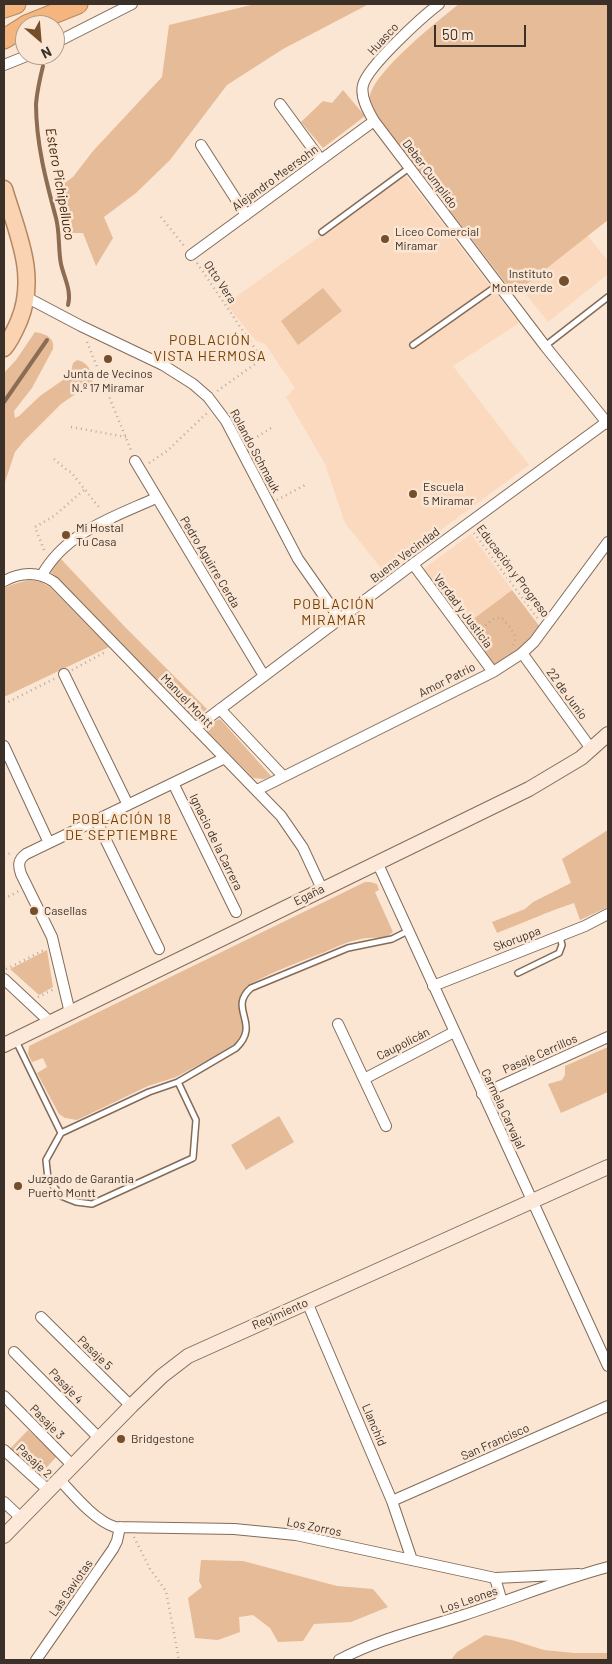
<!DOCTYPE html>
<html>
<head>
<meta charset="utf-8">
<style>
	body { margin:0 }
	#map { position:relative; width:612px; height:1664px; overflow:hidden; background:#fbe6d4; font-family:Barlow,sans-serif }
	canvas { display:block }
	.frame { position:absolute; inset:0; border:5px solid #3c3129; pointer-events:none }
	.north { position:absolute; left:15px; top:15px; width:50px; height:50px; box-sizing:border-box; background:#fbe6d4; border:1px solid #af9e90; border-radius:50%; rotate:153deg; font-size:14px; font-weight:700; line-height:20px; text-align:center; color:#3c3129 }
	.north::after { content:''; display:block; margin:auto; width:18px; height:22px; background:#754e2b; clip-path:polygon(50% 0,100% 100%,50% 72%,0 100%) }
	.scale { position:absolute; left:434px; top:25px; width:92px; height:22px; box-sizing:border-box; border:2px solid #3c3129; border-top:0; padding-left:6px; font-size:15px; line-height:18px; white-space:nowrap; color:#3c3129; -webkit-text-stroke:4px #fbe6d4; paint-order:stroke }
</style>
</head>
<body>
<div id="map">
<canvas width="612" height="1664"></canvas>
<div class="frame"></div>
<div class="north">N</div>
<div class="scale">50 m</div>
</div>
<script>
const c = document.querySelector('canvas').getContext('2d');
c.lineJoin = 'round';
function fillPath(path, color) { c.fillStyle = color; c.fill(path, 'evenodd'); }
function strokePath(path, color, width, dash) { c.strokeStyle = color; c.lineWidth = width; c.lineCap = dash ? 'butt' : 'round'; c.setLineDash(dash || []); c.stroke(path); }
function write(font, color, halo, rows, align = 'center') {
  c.font = font + ' Barlow,sans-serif'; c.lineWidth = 5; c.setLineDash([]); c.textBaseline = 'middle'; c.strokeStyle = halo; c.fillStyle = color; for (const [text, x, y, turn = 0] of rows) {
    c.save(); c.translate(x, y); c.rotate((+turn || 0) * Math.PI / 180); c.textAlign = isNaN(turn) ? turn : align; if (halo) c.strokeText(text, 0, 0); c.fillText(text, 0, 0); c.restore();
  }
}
const built = new Path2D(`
	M405,175L519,323L453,366L529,465L384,572L345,523L325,464L286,397L295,388L265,344L256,341L226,304Z
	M587,235L608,261V274L548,322L521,288Z
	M471,534L512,590L464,626L422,570Z`);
const green = new Path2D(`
	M255,4H369L283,49L227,85L170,160L136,193L104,217L113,238L96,266L83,233H67L59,187L73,177L93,151L162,77L169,25Z
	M459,4H608V220L514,294L375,113C373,108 370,103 370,98C370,75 440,19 459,4Z
	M343,90L365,116L323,148L301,122L323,101L332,103Z
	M323,288L342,311L298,345L281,321Z
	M35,332C45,334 55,337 53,349L32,388L14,411L15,418L19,416L40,396L70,375L73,363L77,360C88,362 92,371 93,382L61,404L24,441L15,452L4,485V373L16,360Z
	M60,558L125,627L207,709L197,717L194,718L51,572V567Z
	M29,580L41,582L50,587L109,647L4,697V588L14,584Z
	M512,590L540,627L517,651L493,666L464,626Z
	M219,719L221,720L271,776L264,779L253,778L207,731L208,726Z
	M608,830V907L580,920L574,903L554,910L497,933L492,922L525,909L533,902L571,883L562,859Z
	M365,882H370L377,884L379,890L375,892L393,932C384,941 373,936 361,939C348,941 336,947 325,952C299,962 271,972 247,986L240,998V1013L244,1030L238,1042L213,1057L176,1077L148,1086L77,1120L65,1118L59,1114L37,1073L47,1067L43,1058L32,1062L28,1054L29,1046Z
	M47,950L53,987L39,995L10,969Z
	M608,1047V1092L561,1113L548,1084L562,1080L565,1075V1066Z
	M279,1116L294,1142L246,1170L231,1145Z
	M28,1430L57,1456L39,1476L10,1449Z
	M201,1560L243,1561L337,1586L373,1589L388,1607L351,1622L314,1624L303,1641L278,1642L270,1628L253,1615L239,1617L240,1632L218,1640L195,1638L188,1598L202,1587L199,1581Z
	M485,1635L512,1640L544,1650L574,1653H608V1660H451L457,1652Z`);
const stream = new Path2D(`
	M43,66C40,78 37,92 36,104C36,143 46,181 56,218C60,233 58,249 61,264C64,278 72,291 68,305
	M4,402L47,340`);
const path = new Path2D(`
	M161,217L185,247
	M197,263L262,359L216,392
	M87,342L132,453
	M71,427L126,437
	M249,442L271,428
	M54,459L68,471L71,472L101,510
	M149,463L167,451L207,413
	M277,500L305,485
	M474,533L538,619
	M44,550L35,527L54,516L85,489
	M477,631L495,618H502C508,626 520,635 513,645
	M72,670L107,651
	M4,704L54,679
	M4,856L13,852
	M4,899L19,891
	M6,969L44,950
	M38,997L54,989
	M134,1537L150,1569L166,1591L179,1660`);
const lane = new Path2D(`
	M322,232L409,168
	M413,345L498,285
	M545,346L608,297
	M518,973L559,953L562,945L560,936
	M16,1041L61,1133
	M178,1082L196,1120L193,1158L92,1204L76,1202L61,1196L48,1179L46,1160L61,1133L149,1092L178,1082L236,1048C262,1023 227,1009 251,988L348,948L392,939L408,931`);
const street = new Path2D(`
	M439,4C422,17 368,66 363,85C360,97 368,111 374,121L545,346L608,424
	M55,43L132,4
	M4,65L29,55
	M280,104L321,160
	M201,145L246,215
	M191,255L374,121
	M26,297L81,326L163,365L193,384L208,397L226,421L298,559L340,619
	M135,461L264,676
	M413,564L493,672
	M42,575C66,532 114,517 156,498
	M4,581C21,572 38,571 54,582L281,816L303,848L322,889
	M522,653L592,750
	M64,674L128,805
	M220,709L283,776
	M195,728L413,564L608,421
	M4,746L49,843
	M173,783L236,912
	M257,790L493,672L521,654L534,642L608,542
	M96,820L159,949
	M377,862L608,1366
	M4,979L50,1022
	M433,986L585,926L608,914
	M70,1013L52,937L21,874C18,865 18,860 26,854L225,758
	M338,1024L386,1126
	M364,1079L454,1032
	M482,1094L608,1037
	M307,1302L392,1501L412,1560
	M41,1317L131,1406
	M14,1352L99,1438
	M4,1396L72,1465
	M4,1450L48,1490
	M59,1479C73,1494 95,1521 115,1527L234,1529L296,1535L495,1578L579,1574
	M392,1501L608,1406
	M4,1502L21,1518
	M495,1578L502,1602
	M36,1660L113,1549L117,1541L120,1527
	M339,1660C378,1639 422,1629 464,1615C513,1599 559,1580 608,1567`);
const secondary = new Path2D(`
	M4,1045L529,789L581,758L608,734
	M4,1536L131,1406L162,1376L188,1356L608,1167`);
const primary = new Path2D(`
	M4,189C17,233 38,275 19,321C15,330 11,340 4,348`);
const highway = new Path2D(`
	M4,8L16,4
	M26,25L78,4
	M4,39L25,26`);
const markers = [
	[385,239,5,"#754e2b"],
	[564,281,6,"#754e2b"],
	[108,359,5,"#754e2b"],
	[413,494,5,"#754e2b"],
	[66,535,5,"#754e2b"],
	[34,911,5,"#754e2b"],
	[18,1186,5,"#754e2b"],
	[121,1439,5,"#754e2b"]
];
const streetNames = [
	["Huasco",383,39,-47],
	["Deber Cumplido",430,174,53],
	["Alejandro Meersohn",275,178,-36],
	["Otto Vera",220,282,56],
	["Rolando Schmauk",255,451,62],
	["Buena Vecindad",405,555,-37],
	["Pedro Aguirre Cerda",210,562,59],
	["Educación y Progreso",513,571,53],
	["Verdad y Justicia",463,611,53],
	["Amor Patrio",447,680,-27],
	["22 de Junio",567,694,54],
	["Manuel Montt",187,701,46],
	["Ignacio de la Carrera",216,842,64],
	["Egaña",309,895,-26],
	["Skoruppa",517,939,-21],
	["Caupolicán",403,1044,-27],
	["Pasaje Cerrillos",540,1054,-24],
	["Carmela Carvajal",503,1109,65],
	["Regimiento",280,1314,-24],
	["Pasaje 5",95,1353,44],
	["Pasaje 4",66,1386,46],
	["Pasaje 3",47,1422,45],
	["Llanchid",374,1425,67],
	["San Francisco",495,1442,-24],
	["Pasaje 2",34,1461,43],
	["Los Zorros",314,1527,11],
	["Las Gaviotas",71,1588,-55],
	["Los Leones",469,1600,-19]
];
const poiNames = [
	["Liceo Comercial",395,232],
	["Miramar",395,246],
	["Instituto",553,274,"right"],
	["Monteverde",553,288,"right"],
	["Junta de Vecinos",108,374,"center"],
	["N.º 17 Miramar",108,388,"center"],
	["Escuela",423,487],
	["5 Miramar",423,501],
	["Mi Hostal",76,528],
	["Tu Casa",76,542],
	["Casellas",44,911],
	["Juzgado de Garantia",28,1179],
	["Puerto Montt",28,1193],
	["Bridgestone",131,1439]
];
const waterNames = [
	["Estero Pichipelluco",60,184,80]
];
const neighbourhoodNames = [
	["POBLACIÓN",210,340],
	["VISTA HERMOSA",210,356],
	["POBLACIÓN",334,604],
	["MIRAMAR",334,620],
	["POBLACIÓN 18",122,819],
	["DE SEPTIEMBRE",122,835]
];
fillPath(built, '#fbd9be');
fillPath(green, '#e5bb98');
strokePath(stream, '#8d6d52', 4);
strokePath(lane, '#836b58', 8);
strokePath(street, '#836b58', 12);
strokePath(secondary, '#836b58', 16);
strokePath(primary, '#b48761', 19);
strokePath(highway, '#b48761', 21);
strokePath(path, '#bbaa9b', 2.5, [1, 4]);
strokePath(lane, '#fff', 5);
strokePath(street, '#fff', 10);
strokePath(secondary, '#fce9d9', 14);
strokePath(primary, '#f9d3b2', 16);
strokePath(highway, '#f5b57f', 19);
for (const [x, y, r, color] of markers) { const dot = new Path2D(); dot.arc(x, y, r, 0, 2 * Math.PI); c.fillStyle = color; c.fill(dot); strokePath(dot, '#fbe6d4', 2); }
write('12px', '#3c3129', '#fbe6d4', streetNames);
write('12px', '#3c3129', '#fbe6d4', poiNames, 'left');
write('italic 14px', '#402306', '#fbe6d4', waterNames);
c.letterSpacing = '1px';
write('14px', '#743f00', '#fbe6d4', neighbourhoodNames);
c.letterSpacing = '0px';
</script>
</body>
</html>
